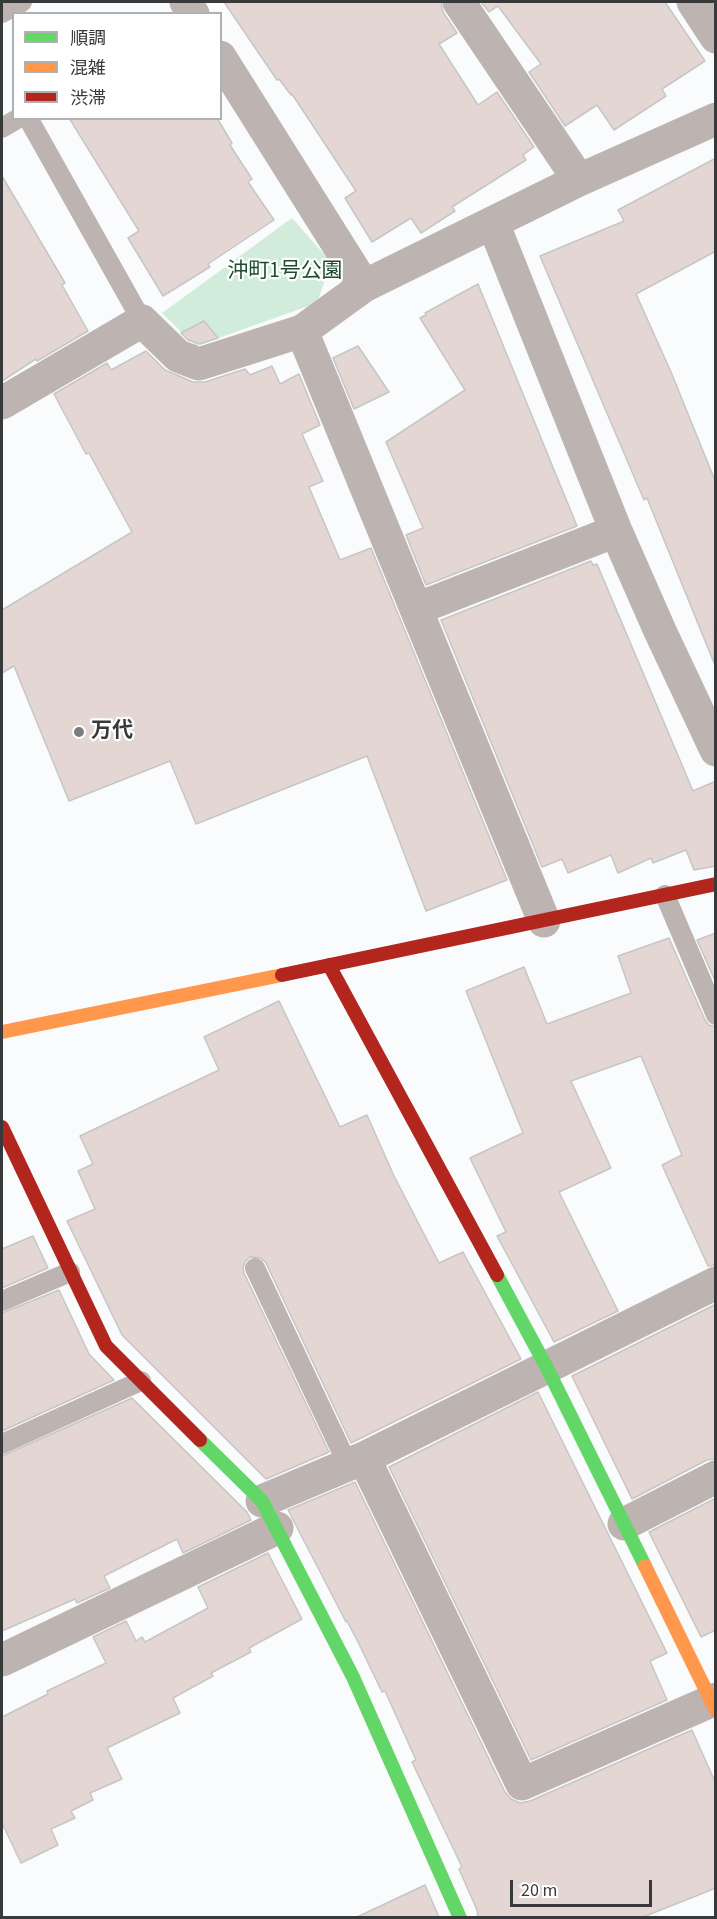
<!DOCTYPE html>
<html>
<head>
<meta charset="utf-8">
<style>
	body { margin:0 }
	#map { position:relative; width:717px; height:1919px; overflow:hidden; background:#f9fbfd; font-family:"Source Sans 3","Noto Sans JP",sans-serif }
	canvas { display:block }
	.frame { position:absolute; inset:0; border:3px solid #38393b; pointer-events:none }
	.legend { position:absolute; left:12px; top:12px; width:210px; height:108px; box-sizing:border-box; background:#fff; border:2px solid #afb0b1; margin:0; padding:8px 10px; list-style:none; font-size:18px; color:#38393b }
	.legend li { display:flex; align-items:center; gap:12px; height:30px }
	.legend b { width:30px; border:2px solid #afb0b1 }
	.scale { position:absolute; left:510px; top:1880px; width:142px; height:27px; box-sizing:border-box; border:3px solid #38393b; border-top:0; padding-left:8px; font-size:18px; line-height:21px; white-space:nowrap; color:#38393b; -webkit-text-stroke:4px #fff; paint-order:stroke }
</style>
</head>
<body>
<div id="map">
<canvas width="717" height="1919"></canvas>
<div class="frame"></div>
<ul class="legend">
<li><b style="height:8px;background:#63d668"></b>順調</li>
<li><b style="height:8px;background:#ff974d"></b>混雑</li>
<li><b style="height:8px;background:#b3261e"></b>渋滞</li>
</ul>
<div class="scale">20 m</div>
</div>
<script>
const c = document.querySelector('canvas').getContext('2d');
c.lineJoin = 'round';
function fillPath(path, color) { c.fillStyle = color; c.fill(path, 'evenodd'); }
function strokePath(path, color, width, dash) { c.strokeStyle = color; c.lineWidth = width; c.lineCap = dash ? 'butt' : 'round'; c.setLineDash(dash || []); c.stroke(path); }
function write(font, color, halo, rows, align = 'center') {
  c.font = font + ' "Source Sans 3","Noto Sans JP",sans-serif'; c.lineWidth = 4.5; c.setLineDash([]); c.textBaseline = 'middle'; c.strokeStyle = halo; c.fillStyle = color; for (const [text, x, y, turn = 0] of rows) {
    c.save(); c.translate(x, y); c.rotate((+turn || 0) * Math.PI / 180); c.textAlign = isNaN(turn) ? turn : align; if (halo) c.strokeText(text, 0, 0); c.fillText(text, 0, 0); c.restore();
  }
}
const green = new Path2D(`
	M292,218L331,262L317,303L196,346L162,313Z`);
const building = new Path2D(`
	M224,2H441L443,12L457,33L439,44L478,105L497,92L534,147L523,155L526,160L452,207L455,211L421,233L411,218L372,242L345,198L356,191L292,94L291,95L279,79L277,80Z
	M481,2H665L705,61L662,89L666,96L614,130L597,105L565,126L529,72L541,64L498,6L489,12Z
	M69,118H217L232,143L230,145L252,179L248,182L274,220L208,264L210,267L163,296L128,238L139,231Z
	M716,158V251L636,294L671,372L716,483L714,663L647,498L644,500L540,256L624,221L618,210Z
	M2,176L65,283L62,285L88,331L37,361L36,359L2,381Z
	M478,284L577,526L426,585L406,535L423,528L386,442L465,390L420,318L426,315L425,313Z
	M204,321L218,338L200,344L188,340L181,333Z
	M358,346L389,392L354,409L333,358Z
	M146,351L165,370L193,382H205L245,369L250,375L272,366L280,384L299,374L320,425L302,434L323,481L309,487L340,560L371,548L507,880L426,911L367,756L196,824L170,761L69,801L14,666L2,673V610L132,532L89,453L86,454L54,394L107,363L111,370Z
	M591,561L593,565L597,564L693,791L716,781V866L694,870L686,850L653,863L651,858L618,873L611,855L568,873L562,859L542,867L441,620Z
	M716,933V983L697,940Z
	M669,938L705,1020L709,1025L716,1027V1265L708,1266L662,1165L682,1155L641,1056L571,1081L611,1168L559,1192L618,1311L554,1342L497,1236L506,1232L470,1158L523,1133L466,991L524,967L547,1024L631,993L618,956Z
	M279,1001L340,1127L367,1115L394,1176L439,1263L463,1252L521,1359L351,1443L266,1263L261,1258L250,1257L245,1262L243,1268L244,1273L329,1452L266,1479L122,1335L67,1221L95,1209L78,1171L93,1164L80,1136L219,1070L204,1037Z
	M33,1236L48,1268L2,1288V1249Z
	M59,1290L89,1354L114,1380L2,1431V1313Z
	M716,1304V1459L707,1460L632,1499L572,1376Z
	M538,1392L667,1653L650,1661L667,1700L531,1760L389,1467Z
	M132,1398L247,1512L251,1520L183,1553L177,1539L104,1576L110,1588L77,1603L75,1599L2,1631V1456Z
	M355,1482L505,1792L511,1799L520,1803L530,1801L692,1730L716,1784V1888L643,1917H478L477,1910L459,1869L462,1867L412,1762L416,1760L385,1691L382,1692L359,1644L347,1621L346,1622L288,1510Z
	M716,1498V1630L701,1637L649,1532Z
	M268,1553L302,1619L249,1648L251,1652L211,1673L213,1676L173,1698L180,1713L107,1748L122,1779L90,1793L93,1800L71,1811L75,1818L51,1829L58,1845L21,1863L2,1823V1717L48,1694L47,1691L106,1663L93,1637L126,1621L136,1641L142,1637L145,1642L208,1608L198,1587Z
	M425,1885L439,1917H357Z`);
const lane = new Path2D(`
	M2,13L22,2
	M28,118L142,321
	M2,128L19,118
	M665,895L716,1015
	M255,1268L348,1465
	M2,1301L70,1272
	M2,1444L141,1381`);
const street = new Path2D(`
	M186,2L193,14
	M459,2L579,180
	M693,2L716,37
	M220,57L364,286
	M493,223L616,531L660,631L716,750
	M302,331L544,921
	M2,403L142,321L178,356L199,364L302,331L364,286L579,180L716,119
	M416,609L616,531
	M364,1458L522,1784L716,1699
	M262,1501L364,1458L716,1283
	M624,1524L716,1477
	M2,1660L277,1528`);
const fast = new Path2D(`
	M497,1275L547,1368L645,1566
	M200,1440L262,1501L353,1677L460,1918`);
const slow = new Path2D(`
	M2,1032L282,975
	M645,1566L716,1711`);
const jam = new Path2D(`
	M329,965L497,1275
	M282,975L716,884
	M2,1127L106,1346L200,1440`);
const markers = [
	[79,732,6,"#7c7d7f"]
];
const parkNames = [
	["沖町1号公園",285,272]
];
const poiNames = [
	["万代",91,732]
];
fillPath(green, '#d1ecda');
fillPath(building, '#e4d6d3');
strokePath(building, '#c6c6c6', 1.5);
strokePath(lane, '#bdb3b0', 20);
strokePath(street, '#bdb3b0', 33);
strokePath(fast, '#63d668', 14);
strokePath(slow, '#ff974d', 14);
strokePath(jam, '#b3261e', 14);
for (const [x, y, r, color] of markers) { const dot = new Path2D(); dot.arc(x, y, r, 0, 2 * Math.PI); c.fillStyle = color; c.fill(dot); strokePath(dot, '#fff', 2); }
write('21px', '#194d2d', '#fff', parkNames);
write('bold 21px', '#38393b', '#fff', poiNames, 'left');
</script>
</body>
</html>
